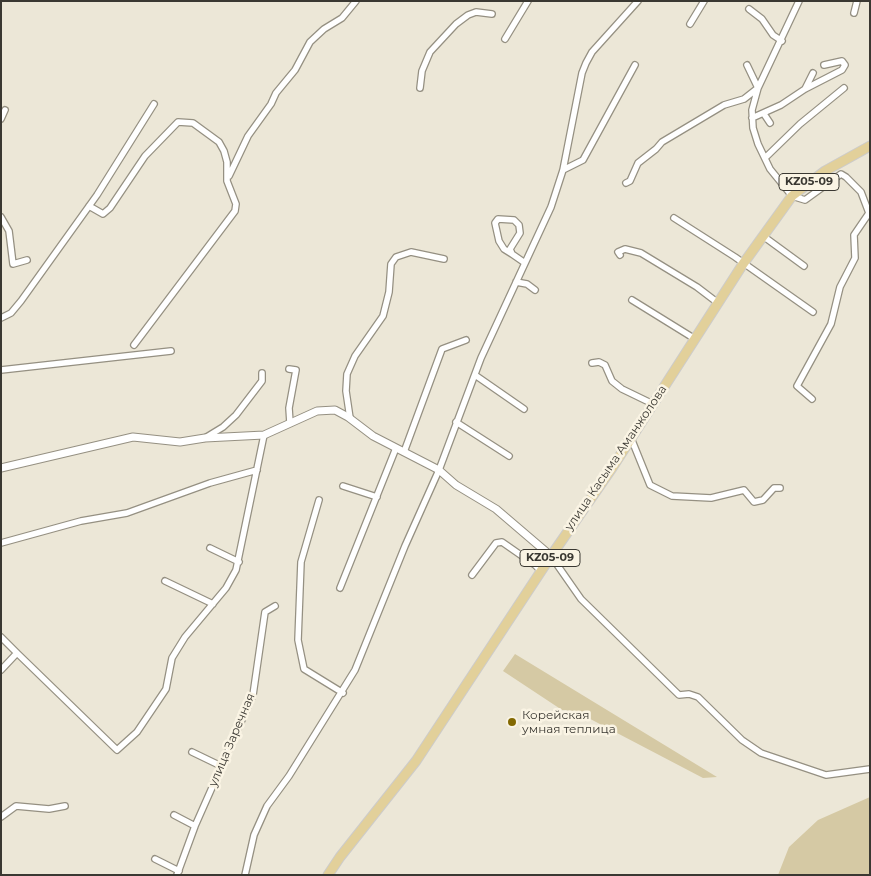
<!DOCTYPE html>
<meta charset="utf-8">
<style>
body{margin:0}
#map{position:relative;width:871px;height:876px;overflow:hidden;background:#ece7d7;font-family:Montserrat,sans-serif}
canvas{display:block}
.frame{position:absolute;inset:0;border:2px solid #3a3832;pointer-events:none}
</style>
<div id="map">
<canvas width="871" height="876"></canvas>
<div class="frame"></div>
</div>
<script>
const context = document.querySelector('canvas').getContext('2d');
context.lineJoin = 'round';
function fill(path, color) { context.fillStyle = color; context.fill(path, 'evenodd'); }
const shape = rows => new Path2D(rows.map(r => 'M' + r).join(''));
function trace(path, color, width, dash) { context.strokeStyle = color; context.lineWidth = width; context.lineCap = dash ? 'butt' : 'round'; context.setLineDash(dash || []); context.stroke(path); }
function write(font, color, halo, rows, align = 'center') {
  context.font = font + ' Montserrat,sans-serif'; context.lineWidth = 5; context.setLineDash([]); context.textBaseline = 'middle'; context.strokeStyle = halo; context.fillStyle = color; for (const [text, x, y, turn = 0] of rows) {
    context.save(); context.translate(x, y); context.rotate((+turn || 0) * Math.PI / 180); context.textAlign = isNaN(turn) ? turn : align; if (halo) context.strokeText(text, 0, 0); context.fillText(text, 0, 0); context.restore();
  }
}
const green = shape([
 [515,654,717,777,703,778,575,711,562,710,503,671],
 [870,797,870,875,778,875,789,847,818,820]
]);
const minor = shape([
 [799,1,758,88,752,110,753,128,758,144,770,169,792,196,805,200,841,174,846,177,861,192,869,213,854,235,855,258,840,287,831,324,797,386,812,399],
 [749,9,762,19,773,35,782,41],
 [854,13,857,1],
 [690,24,704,1],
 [505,39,528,1],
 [420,88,422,71,430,52,456,24,468,15,476,12,492,14],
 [805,89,813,73],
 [764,114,770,123],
 [752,118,781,105,805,89,842,70,845,65,842,61,824,65],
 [1,119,5,110],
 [765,158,800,124,844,88],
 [563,170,583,160,635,65],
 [229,176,248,136,271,104,276,93,295,70,310,42,324,29,342,18,356,1],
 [626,183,630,181,638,163,656,149,662,142,724,105,744,99,758,88,747,65],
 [89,206,103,214,110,208,145,156,178,122,193,123,219,142,224,151,227,162,227,181,236,204,235,211,134,345],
 [1,217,9,231,13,264,27,260],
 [674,218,735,257,813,312],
 [763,236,804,266],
 [512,254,504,249,499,241,495,223,498,219,514,220,519,225,520,233,510,249,512,254,525,263],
 [620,255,618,252,625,249,641,253,697,287,718,303],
 [516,282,527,284,535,290],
 [632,300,695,339],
 [1,318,11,313,21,301,97,195,154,104],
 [592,363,599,362,605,365,612,381,622,389,653,404],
 [289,369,296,370,289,408,290,423],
 [1,370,171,351],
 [475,375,524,409],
 [350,418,346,391,347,374,355,356,383,316,389,292,391,264,396,257,411,252,444,259],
 [456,422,509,456],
 [205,438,223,427,236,415,262,381,262,373],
 [631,438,650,485,672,496,711,498,744,490,754,502,763,500,774,488,780,488],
 [404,452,442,349,466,340],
 [343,486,377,497],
 [319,500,301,562,298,640,304,669,343,693],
 [1,543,81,521,127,513,210,483,257,470],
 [210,548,239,562],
 [551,556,581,599,679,695,689,694,698,697,742,740,761,753,826,775,870,769],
 [472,575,496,543,502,542,535,565,541,571],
 [165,581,213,604],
 [340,588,396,448],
 [1,637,17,653],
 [1,670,17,653,117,750,137,732,166,689,172,658,185,637,226,588,236,570,264,435],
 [192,752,221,766],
 [174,815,195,826],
 [1,817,16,806,49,809,65,806],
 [155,859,179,871],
 [177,875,195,826,253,695,265,612,275,606],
 [245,875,254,835,267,806,289,776,355,670,405,546,439,470,481,358,551,207,563,170,582,73,586,63,592,52,638,1]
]);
const tertiary = shape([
 [1,468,133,437,180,442,205,438,264,435,317,411,335,410,348,417,373,436,439,470,456,485,496,509,551,556]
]);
const primary = shape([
 [328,875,340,857,416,761,551,556,612,468,743,264,792,196,825,171,870,146]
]);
const markers = [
 [512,722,5,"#826800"]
];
const shields = [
 [809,182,60],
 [550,558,60]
];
const shieldNames = [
 ["KZ05-09",809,182],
 ["KZ05-09",550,558]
];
const streetNames = [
 ["улица Касыма Аманжолова",616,458,-56],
 ["улица Заречная",232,740,-67]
];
const poiNames = [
 ["Корейская",522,715],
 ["умная теплица",522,729]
];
fill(green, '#d5c9a4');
trace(minor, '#959082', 8);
trace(tertiary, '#959082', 9);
trace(primary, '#cccbca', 11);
trace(minor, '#fff', 5.5);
trace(tertiary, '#fff', 7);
trace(primary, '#e2d09a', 9);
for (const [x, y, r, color] of markers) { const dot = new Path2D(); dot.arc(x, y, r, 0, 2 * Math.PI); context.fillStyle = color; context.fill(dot); trace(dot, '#faf4e4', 2); }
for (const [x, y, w] of shields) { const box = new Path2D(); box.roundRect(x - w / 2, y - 8.5, w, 17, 4); context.fillStyle = '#faf4e4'; context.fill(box); trace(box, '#3a3832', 1); }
write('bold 11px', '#3a3832', null, shieldNames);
write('12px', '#3a3832', '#faf4e4', streetNames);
write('12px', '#3a3832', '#faf4e4', poiNames, 'left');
</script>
